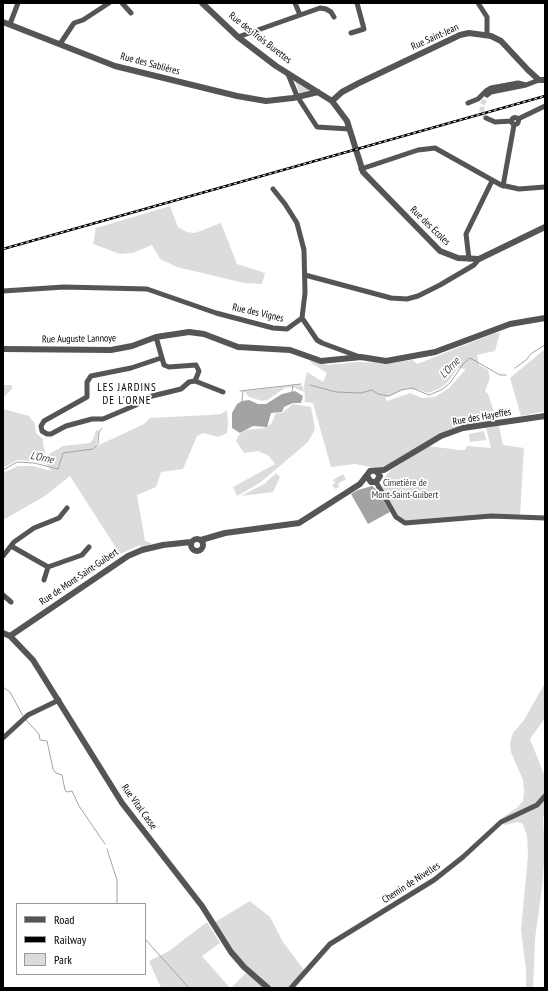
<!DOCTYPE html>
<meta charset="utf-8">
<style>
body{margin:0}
#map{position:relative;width:548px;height:991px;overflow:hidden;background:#fff;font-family:"PT Sans Narrow",sans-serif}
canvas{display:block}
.frame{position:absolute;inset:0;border:4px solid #000;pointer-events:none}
.legend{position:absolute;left:16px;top:903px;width:130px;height:72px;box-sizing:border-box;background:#fff;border:1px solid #999;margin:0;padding:5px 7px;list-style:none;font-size:12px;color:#000}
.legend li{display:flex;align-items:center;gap:8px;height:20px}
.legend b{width:20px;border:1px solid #999}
</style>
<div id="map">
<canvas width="548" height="991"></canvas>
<div class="frame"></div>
<ul class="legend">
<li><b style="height:5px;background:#555"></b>Road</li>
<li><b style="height:5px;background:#000"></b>Railway</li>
<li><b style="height:11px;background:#dcdcdc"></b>Park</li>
</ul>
</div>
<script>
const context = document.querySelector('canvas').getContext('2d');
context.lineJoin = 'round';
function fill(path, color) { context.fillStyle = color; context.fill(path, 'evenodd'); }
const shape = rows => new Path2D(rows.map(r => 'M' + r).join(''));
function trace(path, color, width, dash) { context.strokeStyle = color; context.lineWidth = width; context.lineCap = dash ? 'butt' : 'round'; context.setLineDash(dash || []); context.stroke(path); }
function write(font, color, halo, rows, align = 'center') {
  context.font = font + ' "PT Sans Narrow",sans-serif'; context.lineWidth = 3.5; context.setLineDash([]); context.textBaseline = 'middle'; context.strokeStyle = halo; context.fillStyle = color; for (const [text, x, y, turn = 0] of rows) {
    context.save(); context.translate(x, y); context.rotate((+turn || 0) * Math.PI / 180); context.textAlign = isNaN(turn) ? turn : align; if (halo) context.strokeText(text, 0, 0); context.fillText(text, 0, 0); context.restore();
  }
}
const green = shape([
 [295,80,309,89,308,92,299,93],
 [170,206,178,227,187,232,195,233,221,223,237,264,265,273,262,284,244,283,177,267,160,259,152,245,133,253,120,254,93,244,96,228],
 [495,333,500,333,495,351,477,355,479,365,488,370,490,378,485,391,488,394,497,420,436,436,380,469,355,464,331,467,313,403,305,402,304,385,307,372,323,382,327,373,310,362,311,359,328,365,356,362,390,363,413,360,417,364],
 [458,368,466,369,448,389,435,397,422,398,410,393,387,401,385,398,406,389,420,390,428,393,439,389,447,383],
 [545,349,545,411,521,416,510,378],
 [3,385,12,385,12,389,3,398],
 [300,385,303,387,304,392,292,387,285,388,267,400,262,401,249,397,244,391],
 [293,404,311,407,315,429,308,442,261,482,237,496,233,487,275,464,269,456,258,451,244,453,236,441,239,435,246,430,264,428,271,424,276,413,282,413],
 [3,409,29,416,35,424,36,433,43,439,43,444,46,456,63,446,90,443,94,438,96,430,99,431,96,445,97,446,144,424,150,418,209,415,221,414,227,410,228,424,227,433,218,437,203,433,197,436,183,469,161,472,156,487,137,495,145,541,151,543,150,546,141,548,140,545,120,554,70,476,45,496,3,520,3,473,18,466,33,466,51,471,48,465,35,461,17,460,3,468],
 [499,426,503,445,524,448,520,515,405,522,399,519,381,488,383,479,390,471,428,446,460,450,465,450,467,446,491,448,486,428],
 [484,431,486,440,470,442,469,434],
 [276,473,280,477,273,492,241,496,264,484],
 [343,474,346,479,338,484,339,487,335,489,332,485,335,483,333,480],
 [545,683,545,718,530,739,545,777,545,808,543,819,545,851,542,888,535,939,533,988,526,988,526,969,521,930,528,856,527,836,523,824,518,822,505,825,502,818,518,807,523,801,524,792,523,780,511,752,510,743,513,733,524,720],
 [250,901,270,917,283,942,304,970,290,988,272,988,253,972,239,958,215,922],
 [207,922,220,943,202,956,230,988,161,988,149,961,169,951],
 [246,973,264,988,231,988]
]);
const water = shape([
 [295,391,303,396,301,403,293,403,284,407,282,412,271,413,267,427,253,426,240,433,232,428,232,413,237,404,242,401,249,400,258,404,266,404,282,394],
 [372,486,378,491,390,512,368,524,351,494,358,490]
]);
const stream = shape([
 [515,368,526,360,532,353,545,345],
 [310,385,336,392,361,393,372,390,378,394,389,396,401,390,412,388,429,395,441,390,450,383,463,364,470,358,500,375,506,375],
 [240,391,301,384],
 [292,392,293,385],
 [242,401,243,391],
 [3,470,17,462,34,463,58,469,63,453,93,449,98,444,99,432,102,428],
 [3,687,10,692,23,716],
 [26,720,39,734,40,740,47,741,53,769,56,773,62,775,65,790,67,792,72,791,79,806,105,844],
 [107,849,117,880,117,904],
 [145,939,189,988]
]);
const minorTunnel = shape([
 [486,118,482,112,482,105,487,95]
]);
const minor = shape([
 [122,3,131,13],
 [295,3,300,15],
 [478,3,487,17,487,35],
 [10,24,18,3],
 [351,33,364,29,357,3],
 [238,37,320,8,326,9,331,12,334,17],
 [60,44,74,23,83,20,109,3],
 [288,74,297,96,317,127,349,129],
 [487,95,491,92,526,85,539,80],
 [468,103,478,99,486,91,491,88,518,83,526,85],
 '511.5 121a3.5 3.5 0 1 1 7 0a3.5 3.5 0 1 1-7 0Z',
 [486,118,495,122,512,121],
 [518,119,545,106],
 [361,169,418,150,435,148,501,185,519,189,545,187],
 [503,186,514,125],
 [273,189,285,204,297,223,304,250,305,293,302,318],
 [469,259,466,234,492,181],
 [305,275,391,298,407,299,418,296,440,285,474,265,479,259],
 [3,291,64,287,147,289,216,313,273,328,287,329,302,318,317,340,322,343,360,357],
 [156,337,164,365,169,367,196,365,199,371,195,381,189,382,181,389,144,398,136,405,103,419,92,419,66,426,51,434,47,434,42,431,41,426,44,421,87,397,87,382,91,376,131,368,161,358],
 [195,381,223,392],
 [376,482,396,517,405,523,491,516,545,518],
 [11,546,48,567,82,555,89,547],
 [3,556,14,542,34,528,59,518,67,508],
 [44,580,48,567],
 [3,595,11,602],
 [3,738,28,715,59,700],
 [291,988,330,944,434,880,463,857,501,822,537,805,545,796]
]);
const tertiary = shape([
 [202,3,238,37,276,66,332,101,347,121,363,172,440,251,458,258,479,259,545,227],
 [3,22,115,66,237,96,266,101,293,98,318,92],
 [332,101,342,92,359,83,460,35,469,33,491,36,501,41,528,70,539,80,545,80],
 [3,349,111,350,132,346,156,337,189,332,204,334,238,347,290,350,321,361,361,357,386,361,435,352,510,324,545,318],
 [367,476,371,482,376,482,380,476,376,471],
 '191 545a6 6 0 1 1 12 0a6 6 0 1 1-12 0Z',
 [201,540,225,533,299,523,360,484,370,471,384,470,441,436,463,428,545,416],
 [3,633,10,636,33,660,122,803,202,906,231,952,244,967,268,988],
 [10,636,128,556,142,550,163,545,191,542]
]);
const rail = shape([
 [3,249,545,96]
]);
const streetNames = [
 ["Rue Saint-Jean",435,37,-24],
 ["Rue des Trois Burettes",260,38,38],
 ["Rue des Sablières",150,64,15],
 ["Rue des Ecoles",430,226,44],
 ["Rue des Vignes",258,313,13],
 ["Rue Auguste Lannoye",79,339,-1],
 ["Rue des Hayeffes",482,417,-10],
 ["Rue de Mont-Saint-Guibert",79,577,-34],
 ["Rue Vital Casse",139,807,54],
 ["Chemin de Nivelles",411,883,-33]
];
const parkNames = [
 ["Cimetière de",405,483],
 ["Mont-Saint-Guibert",405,495]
];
const waterNames = [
 ["L'Orne",450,368,-46],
 ["L'Orne",42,458,11]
];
const neighbourhoodNames = [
 ["LES JARDINS",127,388],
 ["DE L'ORNE",127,401]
];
fill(green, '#dcdcdc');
fill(water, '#a3a3a3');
trace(stream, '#a3a3a3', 1);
trace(minorTunnel, '#d9d9d9', 5, [5, 2.5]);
trace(minor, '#555', 5);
trace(tertiary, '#555', 6);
trace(rail, '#000', 2.5);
trace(rail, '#fff', 1, [3]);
write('10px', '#000', '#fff', streetNames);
write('10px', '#333', '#fff', parkNames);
write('italic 11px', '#444', '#fff', waterNames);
context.letterSpacing = '1px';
write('11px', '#000', '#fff', neighbourhoodNames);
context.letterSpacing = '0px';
</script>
